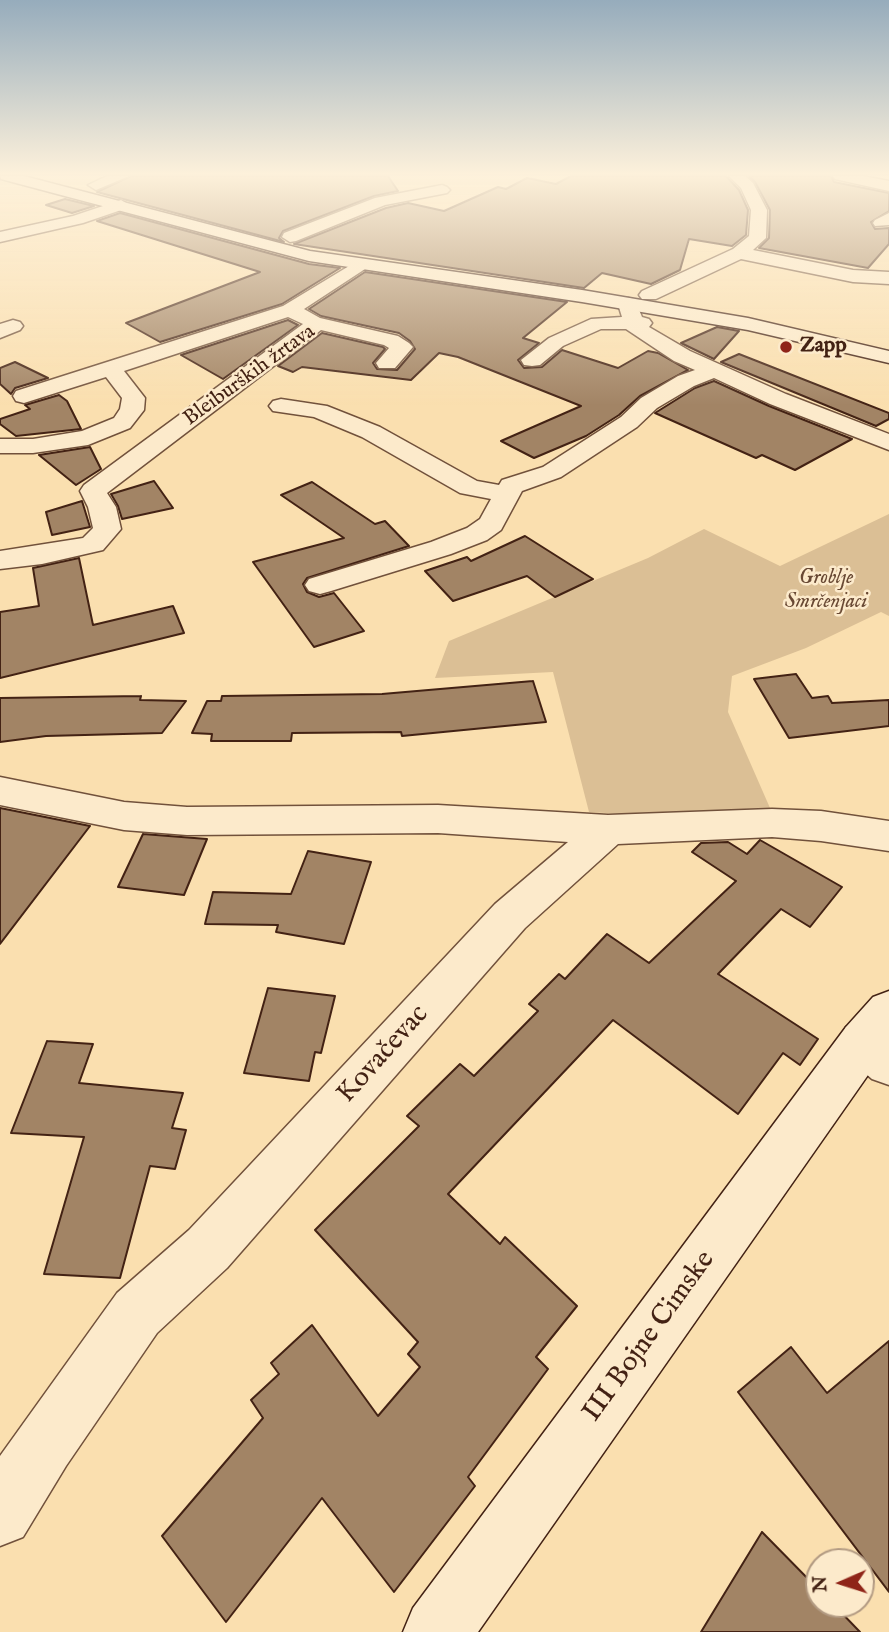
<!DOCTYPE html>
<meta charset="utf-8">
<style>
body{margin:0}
#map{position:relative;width:889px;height:1632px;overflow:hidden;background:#fadfaf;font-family:"IM FELL English",serif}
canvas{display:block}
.north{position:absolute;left:805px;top:1548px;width:70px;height:70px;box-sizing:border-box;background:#fceacb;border:2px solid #b29a82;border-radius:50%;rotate:267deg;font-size:19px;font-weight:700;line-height:28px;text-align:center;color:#432214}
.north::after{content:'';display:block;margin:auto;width:24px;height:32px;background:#8f2418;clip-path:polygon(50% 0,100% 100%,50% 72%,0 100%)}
</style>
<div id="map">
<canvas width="889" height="1632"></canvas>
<div class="north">N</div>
</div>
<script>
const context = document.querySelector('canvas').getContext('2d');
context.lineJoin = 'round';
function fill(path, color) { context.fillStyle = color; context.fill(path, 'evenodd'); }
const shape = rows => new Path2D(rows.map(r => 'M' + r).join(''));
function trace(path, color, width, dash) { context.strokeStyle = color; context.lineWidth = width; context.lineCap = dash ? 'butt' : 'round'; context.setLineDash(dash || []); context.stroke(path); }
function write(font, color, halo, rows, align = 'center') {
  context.font = font + ' "IM FELL English",serif'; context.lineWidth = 5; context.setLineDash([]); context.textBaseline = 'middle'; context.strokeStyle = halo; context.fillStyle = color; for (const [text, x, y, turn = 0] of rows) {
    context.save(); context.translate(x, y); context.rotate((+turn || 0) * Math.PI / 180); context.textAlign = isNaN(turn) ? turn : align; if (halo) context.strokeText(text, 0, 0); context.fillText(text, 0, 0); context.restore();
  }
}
const green = shape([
 [889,514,889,616,881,612,806,648,732,676,728,712,770,808,674,817,589,812,553,672,435,678,449,641,648,558,704,529,780,566]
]);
const building = shape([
 [131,176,388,176,398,191,374,196,283,231,279,238,284,242,97,192,131,176],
 [571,176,726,176,739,190,748,210,746,235,732,246,689,239,680,270,651,284,602,273,584,288,294,244,386,208,408,203,444,211,498,187,506,189,527,178,556,184,571,176],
 [749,176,831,176,834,182,889,193,889,211,871,222,875,229,889,228,889,244,868,268,759,248,769,238,770,210,755,182,749,176],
 [65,199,94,206,72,213,46,205,65,199],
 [120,213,309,264,340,268,282,304,160,342,126,323,260,272,97,221,120,213],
 [365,272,567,302,523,338,539,343,518,360,524,368,542,367,562,350,618,368,648,351,658,353,688,370,640,396,619,415,586,436,534,458,501,441,581,406,458,357,439,353,411,380,302,367,293,372,278,366,322,333,383,347,385,349,373,363,377,369,397,370,415,349,410,341,399,333,321,316,309,309,365,272],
 [288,320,298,325,223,379,181,355,288,320],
 [717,327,739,331,714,359,681,343,717,327],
 [739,354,889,413,889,419,876,426,721,362,739,354],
 [15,362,48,378,15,388,11,394,0,384,0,368,15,362],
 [714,381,769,406,852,439,795,470,762,455,756,458,655,413,695,388,714,381],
 [59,395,67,401,81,429,16,436,0,424,0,419,30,409,25,405,59,395],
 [90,447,101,469,76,485,39,455,90,447],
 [154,481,173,508,122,519,118,506,111,494,154,481],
 [312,482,375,524,385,521,409,546,307,578,303,584,307,592,319,597,334,593,364,631,314,647,253,562,344,538,281,495,312,482],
 [82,501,90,527,52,535,46,512,82,501],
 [525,536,593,579,555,597,527,576,453,601,425,571,467,557,471,561,525,536],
 [79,558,93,625,173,606,184,633,0,678,0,612,39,606,33,568,79,558],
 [796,674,812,698,828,696,832,703,889,700,889,726,789,738,754,679,796,674],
 [533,681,546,722,402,736,401,732,292,733,291,741,211,741,212,734,192,733,207,701,221,701,222,696,382,694,533,681],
 [141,696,140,700,186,701,162,733,46,736,0,742,0,698,141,696],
 [0,808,90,826,0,944,0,808],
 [143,834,207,839,184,895,118,887,143,834],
 [760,840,842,887,810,927,781,909,718,974,818,1039,800,1065,783,1053,738,1114,613,1020,448,1194,500,1244,505,1237,577,1306,536,1357,548,1369,468,1477,475,1486,394,1592,322,1498,226,1622,162,1536,263,1418,251,1400,279,1374,271,1363,312,1325,378,1416,420,1367,408,1354,418,1342,315,1230,419,1126,407,1116,460,1064,474,1076,538,1011,529,1004,559,974,565,979,607,934,649,963,736,881,692,852,701,843,728,842,747,854,760,840],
 [308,851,371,862,344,944,276,932,278,925,205,924,213,892,291,894,308,851],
 [268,988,335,996,321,1053,315,1052,309,1081,244,1073,268,988],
 [47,1041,93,1044,79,1083,183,1093,172,1128,186,1130,175,1169,150,1166,120,1278,44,1274,84,1137,11,1133,47,1041],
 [889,1341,889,1592,738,1392,791,1347,827,1393,889,1341],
 [762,1532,819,1590,819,1604,833,1604,860,1632,701,1632,762,1532]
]);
const street = shape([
 [107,176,129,176,96,190,88,185,107,176],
 [729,176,745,176,753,183,767,210,766,238,753,250,853,270,889,272,889,284,853,282,741,259,656,299,642,299,639,295,642,291,733,249,749,236,751,210,741,188,729,176],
 [833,176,863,176,889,181,889,191,835,179,833,176],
 [442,185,447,187,450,190,447,193,385,205,296,241,290,242,282,237,284,233,375,198,442,185],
 [121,200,129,205,127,208,83,223,0,242,0,232,73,216,121,200],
 [889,213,889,225,875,226,873,223,875,220,889,213],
 [359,260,368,265,365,269,304,309,320,318,398,336,409,343,413,347,395,368,379,368,376,363,389,348,384,345,321,330,107,493,116,507,121,529,103,550,42,564,0,569,0,551,83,538,93,528,88,507,80,491,84,485,303,324,288,317,124,371,145,398,144,410,130,428,88,445,33,453,0,453,0,439,33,439,82,431,114,418,120,409,122,398,106,377,24,403,16,401,13,396,16,391,283,306,359,260],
 [628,298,635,300,642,317,649,319,652,323,649,327,690,351,786,394,889,434,889,450,770,404,714,378,694,386,657,408,637,427,561,477,522,491,501,530,487,540,451,554,331,591,320,594,309,591,305,585,309,579,431,542,467,528,480,519,491,499,460,493,362,437,314,417,273,411,269,406,273,401,281,399,327,406,380,427,477,481,499,485,502,480,543,467,621,417,641,398,678,376,695,370,674,361,626,329,601,329,563,346,540,365,532,366,524,365,521,360,549,338,591,319,622,317,618,304,628,298],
 [13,320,20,322,23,326,20,330,0,338,0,324,13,320],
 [0,777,124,802,187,807,438,805,608,815,772,809,821,811,889,821,889,851,821,841,772,837,618,844,525,928,227,1268,157,1333,66,1466,23,1537,0,1546,0,1456,117,1293,189,1230,495,904,568,842,438,833,187,835,124,830,0,805,0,777],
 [863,1021,880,1027,889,1034,889,1085,872,1079,846,1057,840,1042,846,1027,863,1021]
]);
const secondary = shape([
 [0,176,24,176,310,251,582,290,748,318,889,351,889,363,748,330,582,302,309,261,1,179,0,176],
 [889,991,889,1045,478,1632,403,1632,413,1608,846,1027,873,997,889,991]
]);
const markers = [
 [786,347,7,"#8f2418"]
];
const farPoinames = [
 ["Zapp",800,347]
];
const farStreetnames = [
 ["Bleiburških žrtava",250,376,-36]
];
const farParknames = [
 ["Groblje",826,579],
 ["Smrčenjaci",826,603]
];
const nearStreetnames = [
 ["Kovačevac",384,1055,-48],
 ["III Bojne Cimske",650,1337,-54]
];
fill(green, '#dbbf95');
fill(building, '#a28465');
trace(building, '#432214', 2);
trace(street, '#71513b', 3);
trace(secondary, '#432214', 3);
fill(street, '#fceacb');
fill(secondary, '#fceacb');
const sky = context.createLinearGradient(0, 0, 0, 405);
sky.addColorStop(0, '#96acbc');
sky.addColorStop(0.43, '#fdf1db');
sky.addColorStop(1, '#fdf1db00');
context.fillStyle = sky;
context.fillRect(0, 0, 889, 405);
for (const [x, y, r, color] of markers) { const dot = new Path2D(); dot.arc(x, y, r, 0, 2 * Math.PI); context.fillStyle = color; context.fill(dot); trace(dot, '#fceacb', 2.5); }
write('bold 21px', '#432214', '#fceacb', farPoinames, 'left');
write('21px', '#432214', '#fceacb', farStreetnames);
write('italic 21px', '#694934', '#fceacb', farParknames);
write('28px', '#432214', '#fceacb', nearStreetnames);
</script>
